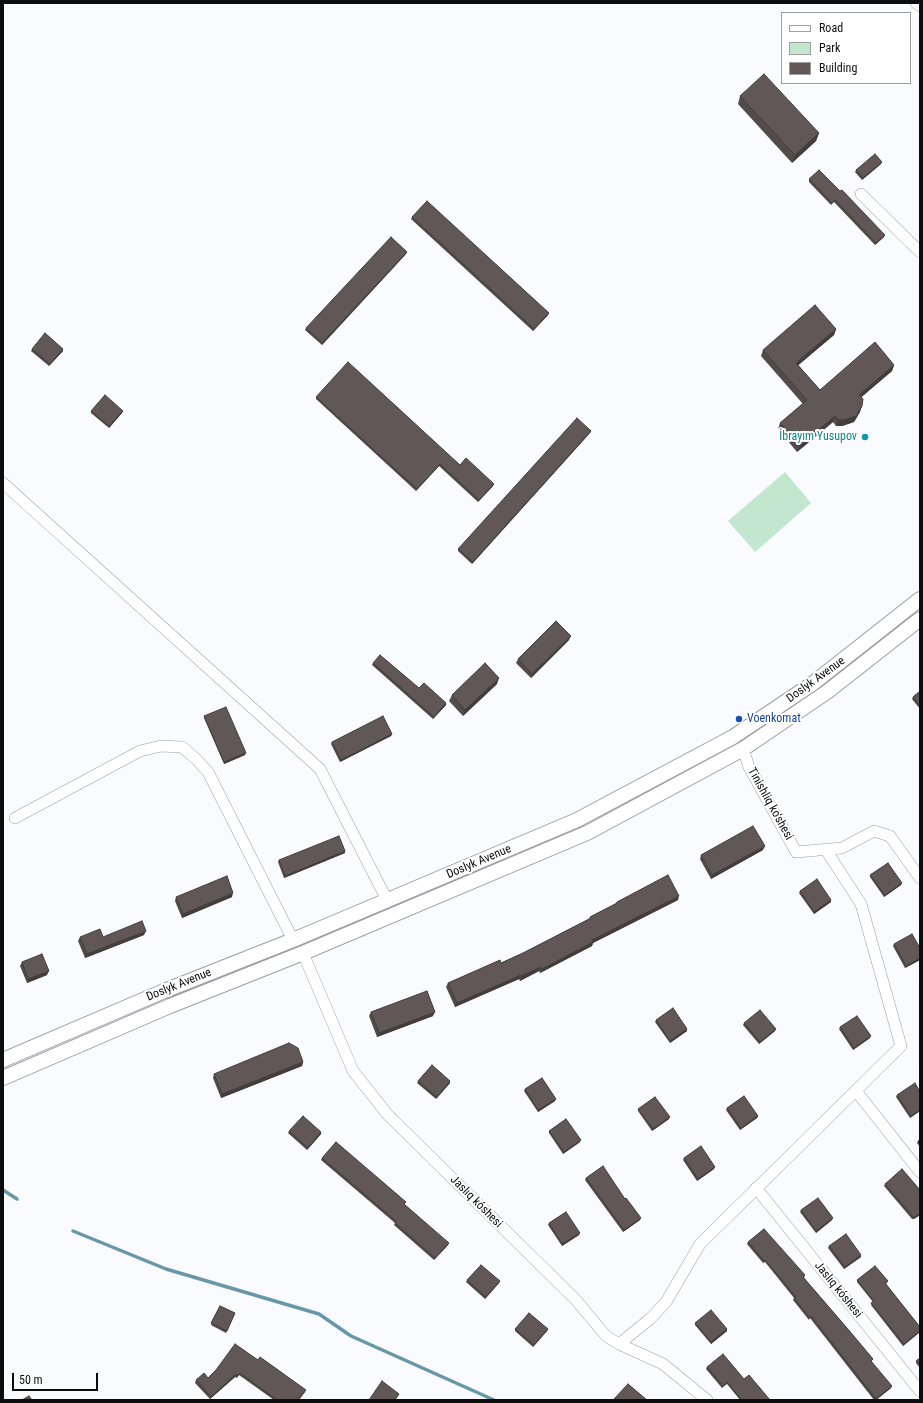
<!DOCTYPE html>
<meta charset="utf-8">
<style>
body{margin:0}
#map{position:relative;width:923px;height:1403px;overflow:hidden;background:#fafbfe;font-family:"Roboto Condensed",sans-serif}
canvas{display:block}
.frame{position:absolute;inset:0;border:4px solid #0d0d10;pointer-events:none}
.legend{position:absolute;left:781px;top:12px;width:130px;height:72px;box-sizing:border-box;background:#fff;border:1px solid #9e9e9f;margin:0;padding:5px 7px;list-style:none;font-size:12px;color:#0d0d10}
.legend li{display:flex;align-items:center;gap:8px;height:20px}
.legend b{width:20px;border:1px solid #9e9e9f}
.scale{position:absolute;left:12px;top:1373px;width:86px;height:18px;box-sizing:border-box;border:2px solid #0d0d10;border-top:0;padding-left:5px;font-size:12px;line-height:14px;white-space:nowrap;color:#0d0d10;-webkit-text-stroke:3px #fff;paint-order:stroke}
</style>
<div id="map">
<canvas width="923" height="1403"></canvas>
<div class="frame"></div>
<ul class="legend">
<li><b style="height:5px;background:#fff"></b>Road</li>
<li><b style="height:11px;background:#c2e6ce"></b>Park</li>
<li><b style="height:11px;background:#605756"></b>Building</li>
</ul>
<div class="scale">50 m</div>
</div>
<script>
const context = document.querySelector('canvas').getContext('2d');
context.lineJoin = 'round';
function fill(path, color) { context.fillStyle = color; context.fill(path, 'evenodd'); }
const shape = rows => new Path2D(rows.map(r => 'M' + r).join(''));
function trace(path, color, width, dash) { context.strokeStyle = color; context.lineWidth = width; context.lineCap = dash ? 'butt' : 'round'; context.setLineDash(dash || []); context.stroke(path); }
function write(font, color, halo, rows, align = 'center') {
  context.font = font + ' "Roboto Condensed",sans-serif'; context.lineWidth = 4; context.setLineDash([]); context.textBaseline = 'middle'; context.strokeStyle = halo; context.fillStyle = color; for (const [text, x, y, turn = 0] of rows) {
    context.save(); context.translate(x, y); context.rotate((+turn || 0) * Math.PI / 180); context.textAlign = isNaN(turn) ? turn : align; if (halo) context.strokeText(text, 0, 0); context.fillText(text, 0, 0); context.restore();
  }
}
const green = shape([
 [785,472,811,503,755,552,728,521]
]);
const stream = shape([
 [3,1190,17,1199],
 [73,1231,166,1269,319,1314,351,1336,494,1400]
]);
const minor = shape([
 [916,3,920,6],
 [861,194,920,252],
 [3,483,320,769,387,900],
 [743,749,749,767,796,852,842,848,874,831,890,836,920,878],
 [15,818,140,751,161,746,182,747,196,759,208,772,293,940],
 [303,953,353,1071,388,1115,576,1300,606,1336,619,1344,663,1364,707,1400],
 [856,1091,920,1172],
 [756,1188,920,1391],
 [619,1344,650,1319,666,1302,700,1244,901,1046,861,904,826,850]
]);
const major = shape([
 [3,1060,164,991,293,940,577,820,733,737,812,684,920,599],
 [3,1078,170,1006,303,953,587,833,743,749,827,692,920,619]
]);
const wall = shape([
 [740,96,819,133,816,141,792,163,738,104],
 [881,164,862,180,855,172,856,170],
 [809,179,840,191,884,237,875,245,834,202,831,205,809,182],
 [412,217,548,315,533,331,411,219],
 [406,254,322,345,305,330,306,328],
 [836,329,834,335,798,365,820,390,894,365,892,371,861,397,860,412,854,422,842,426,836,426,833,422,797,452,778,429,780,423,803,404,761,356,763,350],
 [32,349,63,351,49,366,31,351],
 [316,397,460,465,493,486,478,502,439,466,416,491,316,399],
 [91,411,123,411,122,413,109,428,91,413],
 [590,433,472,564,458,551,458,549],
 [569,640,531,678,516,663,518,659],
 [373,663,446,703,446,705,433,719,372,665],
 [497,684,463,716,449,701,452,695],
 [920,691,920,709,912,699,913,697],
 [204,716,245,755,224,764,204,718],
 [392,734,391,736,340,762,331,744,332,742],
 [763,850,711,879,700,859,701,855],
 [345,853,284,878,278,862,279,860],
 [870,875,902,883,901,885,884,897,870,877],
 [800,891,831,900,831,902,814,914,799,893],
 [176,897,232,897,182,918,175,901],
 [678,900,593,943,592,946,540,973,539,971,520,981,519,979,455,1007,446,987,448,983,501,963,523,953,589,919,590,917,616,904,617,902],
 [144,935,85,958,78,941,80,937,103,937],
 [894,944,920,948,920,960,905,968,893,946],
 [22,962,47,975,27,983,20,966],
 [371,1012,433,1016,377,1037,369,1016],
 [656,1020,687,1031,670,1043,655,1022],
 [744,1023,775,1031,759,1044,743,1025],
 [840,1027,870,1038,853,1050,839,1029],
 [303,1062,302,1066,221,1098,213,1078,214,1074],
 [418,1081,450,1081,450,1083,436,1099,417,1083],
 [525,1089,555,1101,538,1112,524,1091],
 [920,1092,920,1111,910,1118,896,1097,897,1095],
 [727,1108,758,1116,757,1118,740,1130,726,1110],
 [638,1109,669,1119,652,1131,638,1111],
 [289,1131,321,1134,307,1150,288,1133],
 [549,1131,580,1142,563,1154,549,1133],
 [920,1139,920,1147,917,1143,918,1141],
 [322,1158,405,1205,448,1245,434,1260,394,1225,395,1223,321,1160],
 [684,1158,714,1169,697,1181,683,1160],
 [586,1178,625,1199,640,1220,623,1232,585,1180],
 [885,1184,920,1190,920,1215,914,1219,912,1219,884,1186],
 [801,1210,832,1220,816,1233,800,1212],
 [549,1223,579,1235,562,1246,548,1225],
 [748,1242,805,1275,804,1278,873,1359,871,1362,891,1388,876,1400,874,1400,810,1318,809,1320,793,1300,794,1298,765,1262,763,1263,747,1244],
 [829,1246,861,1257,844,1269,828,1248],
 [467,1280,499,1283,485,1299,466,1282],
 [857,1280,888,1281,886,1284,920,1327,920,1332,903,1346,871,1305,873,1302,857,1282],
 [220,1306,235,1313,226,1333,211,1325],
 [695,1323,727,1331,711,1344,695,1325],
 [515,1329,547,1331,533,1347,515,1331],
 [920,1358,920,1368,916,1363,916,1361],
 [258,1360,305,1392,299,1400,274,1400,239,1375,237,1378,235,1377,210,1399,195,1383,196,1380,208,1378],
 [707,1367,744,1379,770,1400,740,1400,727,1384,722,1388,706,1369]
]);
const shadedWall = shape([
 [819,133,816,141,792,163,795,155],
 [882,162,881,164,862,180,863,178],
 [885,235,884,237,875,245,876,243],
 [407,252,406,254,322,345,322,343],
 [549,313,548,315,533,331,534,329],
 [836,329,834,335,794,369,796,363],
 [63,349,63,351,49,366,50,364],
 [894,365,892,371,857,401,859,395],
 [862,406,860,412,854,422,842,426,836,426,838,420],
 [123,411,122,413,109,428,109,426],
 [835,416,833,422,797,452,800,446],
 [591,431,590,433,472,564,473,562],
 [440,464,439,466,416,491,417,489],
 [494,484,493,486,478,502,479,500],
 [571,636,569,640,531,678,532,674],
 [499,678,497,684,463,716,465,710],
 [446,703,446,705,433,719,434,717],
 [392,734,391,736,340,762,341,760],
 [246,753,245,755,224,764,224,762],
 [765,846,763,850,711,879,712,875],
 [345,851,345,853,284,878,285,876],
 [902,883,901,885,884,897,885,895],
 [233,893,232,897,182,918,183,914],
 [679,896,678,900,593,943,592,946,540,973,542,969,592,940],
 [831,900,831,902,814,914,814,912],
 [146,931,144,935,85,958,87,954],
 [920,958,920,960,905,968,906,966],
 [541,967,539,971,520,981,521,976],
 [49,971,47,975,27,983,28,979],
 [521,975,519,979,455,1007,457,1003],
 [435,1012,433,1016,377,1037,379,1033],
 [687,1029,687,1031,670,1043,670,1041],
 [776,1029,775,1031,759,1044,760,1042],
 [871,1036,870,1038,853,1050,854,1048],
 [303,1062,302,1066,221,1098,222,1094],
 [450,1081,450,1083,436,1099,437,1097],
 [556,1099,555,1101,538,1112,538,1110],
 [920,1110,920,1111,910,1118,911,1116],
 [758,1116,757,1118,740,1130,741,1128],
 [670,1117,669,1119,652,1131,653,1129],
 [321,1132,321,1134,307,1150,308,1148],
 [581,1140,580,1142,563,1154,564,1152],
 [715,1167,714,1169,697,1181,698,1179],
 [920,1213,920,1215,914,1219,915,1217],
 [641,1218,640,1220,623,1232,624,1230],
 [833,1218,832,1220,816,1233,816,1231],
 [580,1233,579,1235,562,1246,562,1244],
 [449,1243,448,1245,434,1260,435,1258],
 [861,1255,861,1257,844,1269,845,1267],
 [500,1281,499,1283,485,1299,486,1297],
 [548,1329,547,1331,533,1347,534,1345],
 [727,1329,727,1331,711,1344,711,1342],
 [920,1331,920,1332,903,1346,904,1344],
 [236,1374,235,1377,210,1399,211,1397],
 [892,1386,891,1388,876,1400,875,1400]
]);
const building = shape([
 [764,74,819,133,795,155,740,96,764,74],
 [875,154,882,162,863,178,856,170,875,154],
 [819,170,840,191,842,190,885,235,876,243,835,200,832,203,809,179,819,170],
 [427,201,549,313,534,329,412,217,427,201],
 [391,237,407,252,322,343,306,328,391,237],
 [815,305,836,329,796,363,820,390,875,342,894,365,859,395,863,399,862,406,856,416,845,420,838,420,835,416,800,446,780,423,807,400,763,350,815,305],
 [45,333,63,349,50,364,32,349,45,333],
 [348,362,460,465,466,458,494,484,479,500,440,464,417,489,316,397,348,362],
 [105,395,123,411,109,426,91,411,105,395],
 [577,418,591,431,473,562,458,549,577,418],
 [556,621,571,636,532,674,518,659,556,621],
 [380,655,419,688,424,683,446,703,434,717,373,663,380,655],
 [485,663,499,678,465,710,452,695,485,663],
 [920,691,920,706,913,697,920,691],
 [226,707,246,753,224,762,204,716,226,707],
 [383,716,392,734,341,760,332,742,383,716],
 [753,826,765,846,712,875,701,855,753,826],
 [339,836,345,851,285,876,279,860,339,836],
 [888,863,902,883,885,895,870,875,888,863],
 [668,875,679,896,592,940,593,942,542,969,541,967,521,976,521,975,457,1003,448,983,500,960,501,963,523,953,591,918,590,917,617,903,617,902,668,875],
 [227,876,233,893,183,914,176,897,227,876],
 [817,879,831,900,814,912,800,891,817,879],
 [142,921,146,931,87,954,80,937,100,929,103,937,142,921],
 [912,934,920,948,920,958,906,966,894,944,912,934],
 [42,954,49,971,28,979,22,962,42,954],
 [427,991,435,1012,379,1033,371,1012,427,991],
 [673,1008,687,1029,670,1041,656,1020,673,1008],
 [760,1010,776,1029,760,1042,744,1023,760,1010],
 [857,1016,871,1036,854,1048,840,1027,857,1016],
 [289,1043,298,1048,303,1062,222,1094,214,1074,289,1043],
 [432,1065,450,1081,437,1097,418,1081,432,1065],
 [542,1078,556,1099,538,1110,525,1089,542,1078],
 [915,1083,920,1092,920,1110,911,1116,897,1095,915,1083],
 [744,1096,758,1116,741,1128,727,1108,744,1096],
 [655,1097,670,1117,653,1129,638,1109,655,1097],
 [303,1116,321,1132,308,1148,289,1131,303,1116],
 [566,1119,581,1140,564,1152,549,1131,566,1119],
 [920,1139,920,1144,918,1141,920,1139],
 [336,1142,406,1202,404,1204,449,1243,435,1258,395,1223,396,1221,322,1158,336,1142],
 [701,1146,715,1167,698,1179,684,1158,701,1146],
 [603,1166,625,1199,626,1198,641,1218,624,1230,586,1178,603,1166],
 [902,1169,920,1190,920,1213,915,1217,913,1217,885,1184,902,1169],
 [818,1198,833,1218,816,1231,801,1210,818,1198],
 [566,1212,580,1233,562,1244,549,1223,566,1212],
 [764,1229,805,1275,803,1277,847,1328,873,1359,871,1361,892,1386,876,1399,811,1316,810,1318,794,1298,796,1297,765,1260,764,1261,748,1242,764,1229],
 [846,1234,861,1255,845,1267,829,1246,846,1234],
 [481,1265,500,1281,486,1297,467,1280,481,1265],
 [875,1266,888,1281,885,1283,920,1327,920,1331,904,1344,871,1303,874,1301,857,1280,875,1266],
 [220,1306,235,1313,227,1331,211,1323,220,1306],
 [711,1310,727,1329,711,1342,695,1323,711,1310],
 [529,1313,548,1329,534,1345,515,1329,529,1313],
 [235,1344,258,1360,260,1357,306,1390,298,1400,277,1400,240,1373,238,1376,236,1374,211,1397,196,1380,204,1373,208,1378,216,1370,235,1344],
 [723,1354,744,1379,749,1375,770,1400,742,1400,727,1382,723,1386,707,1367,723,1354],
 [920,1358,920,1365,916,1361,920,1358],
 [382,1381,399,1394,395,1400,369,1400,382,1381],
 [628,1384,647,1400,615,1400,614,1399,628,1384],
 [29,1396,32,1400,22,1400,29,1396]
]);
const markers = [
 [865,437,4,"#0f9aa8"],
 [739,719,4,"#1a4fb4"]
];
const cultureNames = [
 ["İbrayım Yusupov",857,437]
];
const streetNames = [
 ["Doslyk Avenue",816,680,-36],
 ["Tinishliq ko'shesi",770,804,61],
 ["Doslyk Avenue",479,862,-23],
 ["Doslyk Avenue",179,985,-22],
 ["Jaslıq kóshesi",476,1202,45],
 ["Jaslıq kóshesi",838,1290,51]
];
const transitNames = [
 ["Voenkomat",747,719]
];
fill(green, '#c2e6ce');
trace(stream, '#6898a8', 3.5);
trace(minor, '#9d9ea6', 12);
trace(major, '#9d9ea6', 16);
trace(minor, '#fff', 11);
trace(major, '#fff', 14);
fill(wall, '#534b4a');
fill(shadedWall, '#433d3c');
fill(building, '#605756');
trace(building, '#433d3c', 1);
for (const [x, y, r, color] of markers) { const dot = new Path2D(); dot.arc(x, y, r, 0, 2 * Math.PI); context.fillStyle = color; context.fill(dot); trace(dot, '#fff', 1.5); }
write('12px', '#0d838f', '#fff', cultureNames, 'right');
write('12px', '#0d0d10', '#fff', streetNames);
write('12px', '#164399', '#fff', transitNames, 'left');
</script>
